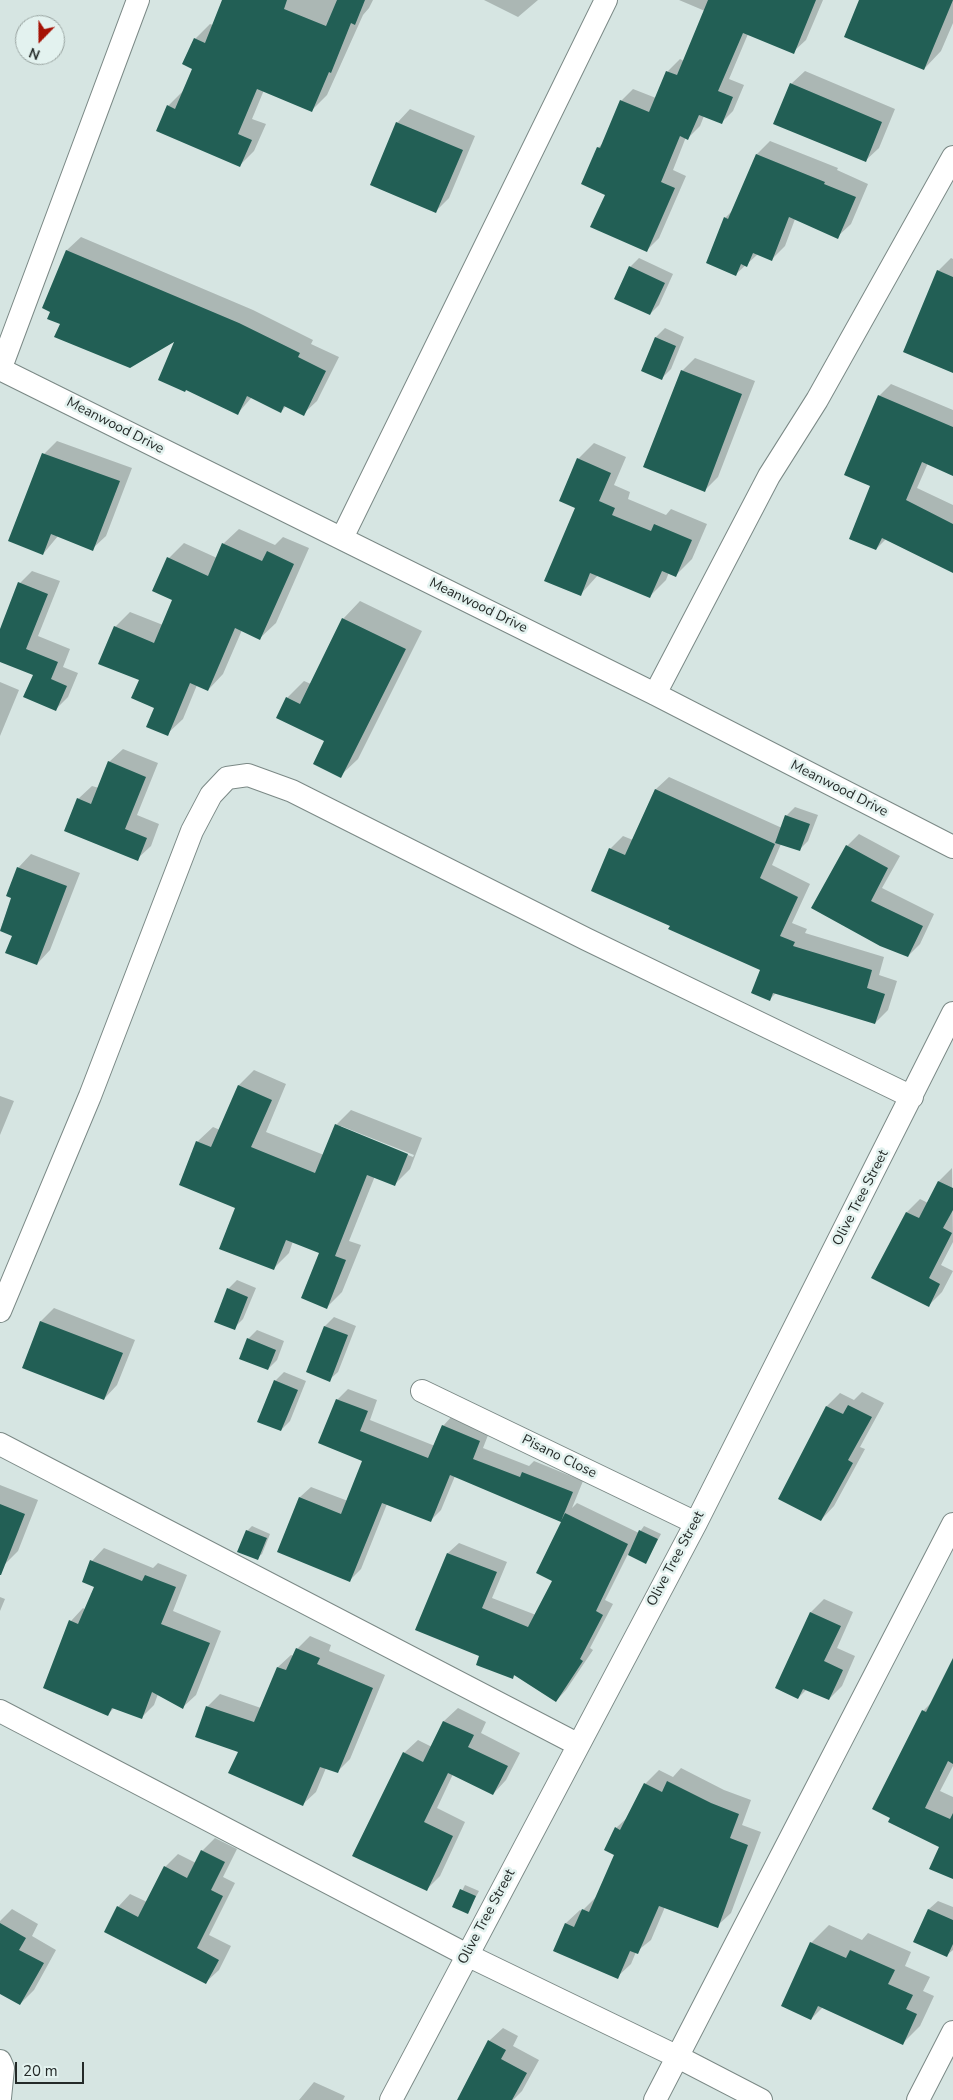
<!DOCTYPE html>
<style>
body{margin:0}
#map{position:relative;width:953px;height:2100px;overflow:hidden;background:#d6e5e2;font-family:"Nunito Sans",sans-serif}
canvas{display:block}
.north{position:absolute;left:15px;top:15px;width:50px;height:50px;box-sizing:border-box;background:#e3f2ef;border:1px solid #97a29f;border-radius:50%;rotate:202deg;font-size:14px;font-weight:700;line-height:20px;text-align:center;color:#242a28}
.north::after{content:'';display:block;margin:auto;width:18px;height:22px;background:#a51104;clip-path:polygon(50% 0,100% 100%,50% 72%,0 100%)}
.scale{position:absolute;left:15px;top:2062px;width:69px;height:22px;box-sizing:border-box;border:2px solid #242a28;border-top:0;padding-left:6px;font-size:15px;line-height:18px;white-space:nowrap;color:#242a28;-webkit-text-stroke:4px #e3f2ef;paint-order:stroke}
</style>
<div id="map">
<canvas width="953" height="2100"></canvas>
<div class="north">N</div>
<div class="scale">20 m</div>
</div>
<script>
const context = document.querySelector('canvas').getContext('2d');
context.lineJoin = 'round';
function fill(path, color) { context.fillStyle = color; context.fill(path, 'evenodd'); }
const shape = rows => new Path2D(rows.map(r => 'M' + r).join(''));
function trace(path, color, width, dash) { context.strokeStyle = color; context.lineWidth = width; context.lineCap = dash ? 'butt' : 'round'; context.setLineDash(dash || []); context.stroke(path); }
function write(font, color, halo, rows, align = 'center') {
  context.font = font + ' "Nunito Sans",sans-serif'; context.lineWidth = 5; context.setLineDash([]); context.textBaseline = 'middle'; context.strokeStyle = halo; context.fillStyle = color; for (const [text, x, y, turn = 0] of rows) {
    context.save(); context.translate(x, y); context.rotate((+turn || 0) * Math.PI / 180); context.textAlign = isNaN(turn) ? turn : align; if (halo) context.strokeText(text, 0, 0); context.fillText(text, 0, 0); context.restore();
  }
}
const shadow = shape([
 [223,0,373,0,369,8,363,15,327,95,312,110,264,90,252,119,266,124,254,151,239,166,168,106,183,91,194,68,195,39,210,24,213,25],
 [484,0,538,0,518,17],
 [679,0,823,0,806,40,793,52,748,34,729,79,744,85,733,111,721,123,704,116,700,126,688,138,686,137,673,170,686,176,659,238,647,250,606,194,598,148,604,142,621,101,633,89,656,98,668,71,680,59,684,61,705,11],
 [861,0,953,0,953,23,941,51,924,69],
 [805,71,895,109,879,148,865,161,791,84],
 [410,109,475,136,449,198,436,211,397,123],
 [770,141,838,168,837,170,868,184,851,224,837,237,795,219,785,246,771,260,758,254,736,274,725,218,732,211,757,154],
 [81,237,253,310,313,340,311,344,339,357,317,401,303,414,286,406,281,412,252,397,238,413,177,339,61,323,52,311,44,308,67,250],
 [639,258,673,274,659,305,650,314,630,267],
 [951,258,953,259,953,371,938,271],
 [665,328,684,337,671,369,662,378,642,370,656,337],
 [695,358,755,381,718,477,705,490,682,371],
 [891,384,953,410,953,475,928,463,917,488,953,505,953,572,886,539,876,549,872,486,879,396],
 [57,441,132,468,106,536,92,549,58,536,43,554,44,454],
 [594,443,626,457,614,485,630,492,628,499,666,515,671,509,707,524,692,559,676,575,669,572,666,580,650,596,598,575,580,595,577,507,578,459],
 [239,529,275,545,283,537,309,548,276,623,260,638,242,630,223,674,208,690,197,685,183,719,167,734,115,627,130,612,163,625,173,599,169,558,184,543,217,558,223,544],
 [32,571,60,581,38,636,70,649,63,667,78,673,68,697,55,710,34,674,0,661,0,632,20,583],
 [360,601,422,631,358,759,340,776,326,741,287,698,304,681,311,684,343,619],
 [0,682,19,690,0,736],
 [123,749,158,763,137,815,159,824,151,846,137,859,78,799,92,786,99,788,109,762],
 [669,777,782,828,786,816,795,807,818,815,808,841,799,850,781,844,772,865,810,884,792,923,807,929,805,933,884,957,879,975,897,981,888,1010,875,1023,777,992,770,999,762,969,671,925,610,849,623,836,633,840,656,789],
 [859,834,900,856,882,888,934,914,920,944,908,956,813,908,847,846],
 [31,854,80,873,50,950,37,964,13,935,0,930,13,897,18,868],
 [254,1070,286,1084,266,1132,324,1155,336,1125,351,1110,422,1138,410,1169,395,1184,375,1176,349,1241,361,1245,342,1292,327,1307,321,1252,293,1241,289,1253,274,1268,197,1142,213,1127,220,1130,239,1085],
 [341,1126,414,1155,413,1157,341,1128],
 [0,1096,14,1101,0,1135],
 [952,1168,953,1242,941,1265,953,1271,942,1292,928,1306,873,1278,907,1212,920,1199,928,1203,939,1181],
 [237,1280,256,1288,243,1319,234,1328,228,1289],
 [54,1308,135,1340,117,1385,104,1399,23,1367,41,1321],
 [334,1317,356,1326,338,1372,329,1380,307,1371,325,1326],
 [257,1330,284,1341,277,1360,268,1369,248,1339],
 [284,1372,306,1381,290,1421,281,1430,275,1381],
 [348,1389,377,1400,370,1420,435,1446,443,1426,453,1415,490,1430,483,1448,529,1466,534,1461,583,1481,572,1508,577,1503,639,1533,644,1526,661,1534,646,1562,628,1554,605,1600,613,1604,590,1648,593,1650,566,1690,556,1701,516,1674,512,1678,481,1655,416,1630,448,1553,459,1543,507,1562,492,1598,536,1615,554,1580,562,1522,455,1476,441,1510,430,1521,387,1504,361,1569,350,1580,279,1552,300,1497,311,1487,348,1501,364,1460,337,1400],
 [862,1392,884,1403,860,1447,865,1449,834,1506,821,1520,780,1498,827,1406,840,1393,854,1400],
 [0,1485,38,1500,18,1551,4,1565,0,1563],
 [252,1526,270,1534,262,1554,257,1558,239,1551,247,1531],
 [104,1548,153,1568,158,1563,187,1575,173,1611,221,1631,196,1695,183,1707,158,1694,154,1705,141,1718,115,1707,108,1714,45,1687,71,1621,83,1608,86,1610,95,1586,92,1561],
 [0,1597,5,1599,0,1611],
 [824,1599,853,1612,837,1648,855,1656,842,1686,829,1699,807,1689,798,1698,777,1688,811,1612],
 [310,1636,331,1645,329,1651,385,1675,350,1759,337,1772,326,1768,316,1792,303,1804,240,1751,207,1707,220,1694,261,1708,278,1667,291,1655,294,1656,297,1649],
 [953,1661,953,1766,940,1791,953,1797,953,1878,940,1846,890,1822,923,1711,933,1701],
 [458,1708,486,1722,481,1733,520,1753,506,1780,493,1794,453,1774,437,1808,465,1822,440,1876,426,1890,404,1753,418,1740,432,1747,444,1721],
 [681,1768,724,1790,751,1800,742,1825,761,1832,731,1913,717,1926,665,1907,651,1940,636,1952,631,1964,617,1977,555,1950,566,1923,580,1910,582,1911,597,1896,616,1855,616,1828,629,1816,645,1784,659,1770,673,1777],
 [215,1838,237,1849,223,1877,235,1883,209,1935,231,1946,219,1970,206,1982,118,1907,130,1894,147,1902,165,1867,178,1854,196,1863,202,1851],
 [465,1885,479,1891,467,1913,454,1907],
 [938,1901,953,1907,953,1950,947,1955,915,1941,929,1909],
 [12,1909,38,1924,32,1936,56,1950,34,1990,20,2004,0,1992,0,1921],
 [829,1925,862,1940,868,1933,911,1952,905,1966,930,1977,923,1991,934,1996,920,2026,902,2044,823,2007,811,2019,811,1943],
 [503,2028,518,2036,513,2046,539,2060,522,2091,513,2100,458,2100,489,2041],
 [314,2082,345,2096,343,2100,299,2100]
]);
const building = shape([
 [222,0,287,0,284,9,326,26,337,0,365,0,355,25,351,23,331,73,329,72,312,112,257,89,238,134,252,140,240,167,156,131,167,105,175,109,192,69,182,64,194,38,205,43],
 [708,0,816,0,794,54,743,33,718,91,733,97,722,124,699,115,688,140,680,136,661,182,675,188,647,252,590,227,605,195,581,184,597,147,600,148,620,100,649,112,666,71,677,75],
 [859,0,953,0,924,70,844,37],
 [790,83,882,122,866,162,773,124],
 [396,122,463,150,436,213,370,185],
 [756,154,825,182,824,184,856,197,838,239,789,217,772,261,753,253,747,267,741,264,736,276,706,263,724,217,728,219],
 [66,250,239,323,300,353,298,357,326,371,304,416,284,406,281,413,247,396,238,415,186,390,185,392,158,380,174,342,130,368,54,337,60,324,47,319,50,312,42,308],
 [629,266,665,283,650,315,614,299],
 [937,270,953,277,953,373,903,352],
 [655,337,676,346,662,380,641,371],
 [681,370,742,394,705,492,643,467],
 [878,395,953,427,953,476,922,462,906,500,953,524,953,573,882,538,876,550,849,539,870,486,844,475],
 [42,453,120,481,93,551,51,534,43,555,8,541],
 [577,458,611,473,599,501,615,508,612,515,651,531,654,524,692,540,676,577,662,571,650,598,590,573,581,596,544,581,575,508,559,501],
 [222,543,262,561,267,551,294,564,260,640,235,628,208,691,190,683,168,736,146,727,154,708,131,698,139,680,98,664,114,626,154,643,172,600,152,591,167,557,208,576],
 [18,582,48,594,26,649,58,662,51,679,67,686,56,711,23,697,33,675,0,662,0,629],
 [342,618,406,649,341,778,313,764,324,741,276,718,286,697,300,704],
 [108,761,146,777,125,829,147,838,138,861,64,831,77,798,91,804],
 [655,789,775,844,760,878,798,897,780,936,795,942,793,946,872,970,867,988,885,994,875,1024,773,993,770,1001,751,993,760,970,668,929,670,926,591,891,609,848,625,855],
 [785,815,810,824,800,851,775,843],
 [846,845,888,868,871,901,923,926,908,957,880,946,811,908],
 [17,867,67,886,37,965,5,953,12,936,0,931,11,898,6,896],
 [238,1085,272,1100,251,1147,315,1173,335,1124,408,1154,395,1186,367,1175,335,1256,346,1260,327,1309,301,1298,319,1253,286,1240,274,1270,219,1249,235,1208,179,1185,196,1141,211,1147],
 [938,1181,953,1188,953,1210,943,1228,952,1233,929,1278,940,1284,929,1307,871,1278,906,1212,919,1218],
 [227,1288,248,1297,235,1330,214,1322],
 [40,1321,123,1353,104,1400,22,1368],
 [324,1326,348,1335,330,1382,306,1372],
 [247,1338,276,1350,268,1370,239,1359],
 [274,1380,298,1390,281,1431,257,1422],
 [336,1399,368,1411,360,1431,428,1458,442,1425,480,1441,473,1459,520,1477,522,1472,573,1492,561,1521,565,1513,628,1544,596,1611,603,1615,580,1659,583,1661,556,1702,514,1675,513,1679,476,1665,479,1656,415,1630,447,1553,497,1572,482,1608,528,1627,552,1581,536,1573,561,1522,450,1475,431,1522,382,1503,350,1582,277,1552,299,1497,341,1514,362,1461,318,1443],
 [848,1405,872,1417,848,1460,853,1463,821,1521,778,1499,826,1406,843,1414],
 [0,1504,25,1514,1,1575,0,1575],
 [246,1530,267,1538,258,1560,237,1552],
 [639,1530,658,1539,646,1564,628,1555],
 [90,1560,142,1581,145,1575,176,1587,161,1624,210,1643,183,1709,152,1692,142,1719,112,1708,108,1716,43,1688,69,1620,78,1624,94,1587,82,1582],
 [810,1612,841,1626,824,1661,843,1670,829,1700,803,1689,798,1699,775,1688],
 [296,1648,320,1658,317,1664,373,1688,338,1773,320,1767,303,1806,228,1773,238,1752,195,1737,206,1706,254,1722,277,1667,286,1670],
 [953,1658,953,1764,948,1761,925,1808,950,1819,953,1813,953,1879,929,1869,939,1847,888,1822,890,1818,872,1809,922,1710,926,1712],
 [443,1721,474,1735,468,1747,508,1766,493,1795,448,1773,424,1822,453,1836,427,1891,352,1856,403,1752,423,1762],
 [667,1781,711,1803,739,1814,730,1838,748,1845,718,1928,659,1906,638,1954,630,1951,618,1979,553,1951,565,1923,574,1927,582,1909,589,1912,614,1855,604,1850,615,1827,620,1830,644,1783,662,1792],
 [201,1850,225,1862,211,1890,223,1896,197,1948,219,1960,206,1984,104,1932,117,1906,138,1917,164,1866,187,1878],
 [460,1889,476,1896,468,1914,452,1907],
 [928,1909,953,1920,953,1944,947,1957,913,1942],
 [0,1923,26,1938,19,1950,44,1963,20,2005,0,1994],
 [810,1942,846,1958,850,1950,895,1970,888,1984,913,1995,906,2009,917,2014,903,2045,818,2006,811,2020,781,2006],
 [488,2040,506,2050,501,2059,527,2073,512,2100,457,2100]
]);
const street = shape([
 [0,369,655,694,953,847],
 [0,370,138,0],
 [342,538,606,0],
 [655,694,769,476,817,400,953,157],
 [0,1311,90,1096,192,831,211,795,227,778,248,775,292,791,586,939,912,1097],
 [422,1391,696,1523],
 [0,1444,577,1744],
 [0,1711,467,1955,678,2057,761,2100],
 [0,2061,3,2068,0,2098],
 [391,2100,696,1523,953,1013],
 [655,2100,953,1524],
 [918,2100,953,2032]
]);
const streetNames = [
 ["Meanwood Drive",115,426,27],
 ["Meanwood Drive",478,606,26],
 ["Meanwood Drive",839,789,27],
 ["Olive Tree Street",861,1198,-63],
 ["Pisano Close",559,1457,26],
 ["Olive Tree Street",676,1559,-62],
 ["Olive Tree Street",487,1917,-62]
];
fill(shadow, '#0003');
fill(building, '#225f55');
trace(street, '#7b8986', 24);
trace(street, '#fff', 22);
write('14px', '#242a28', '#e3f2ef', streetNames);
</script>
